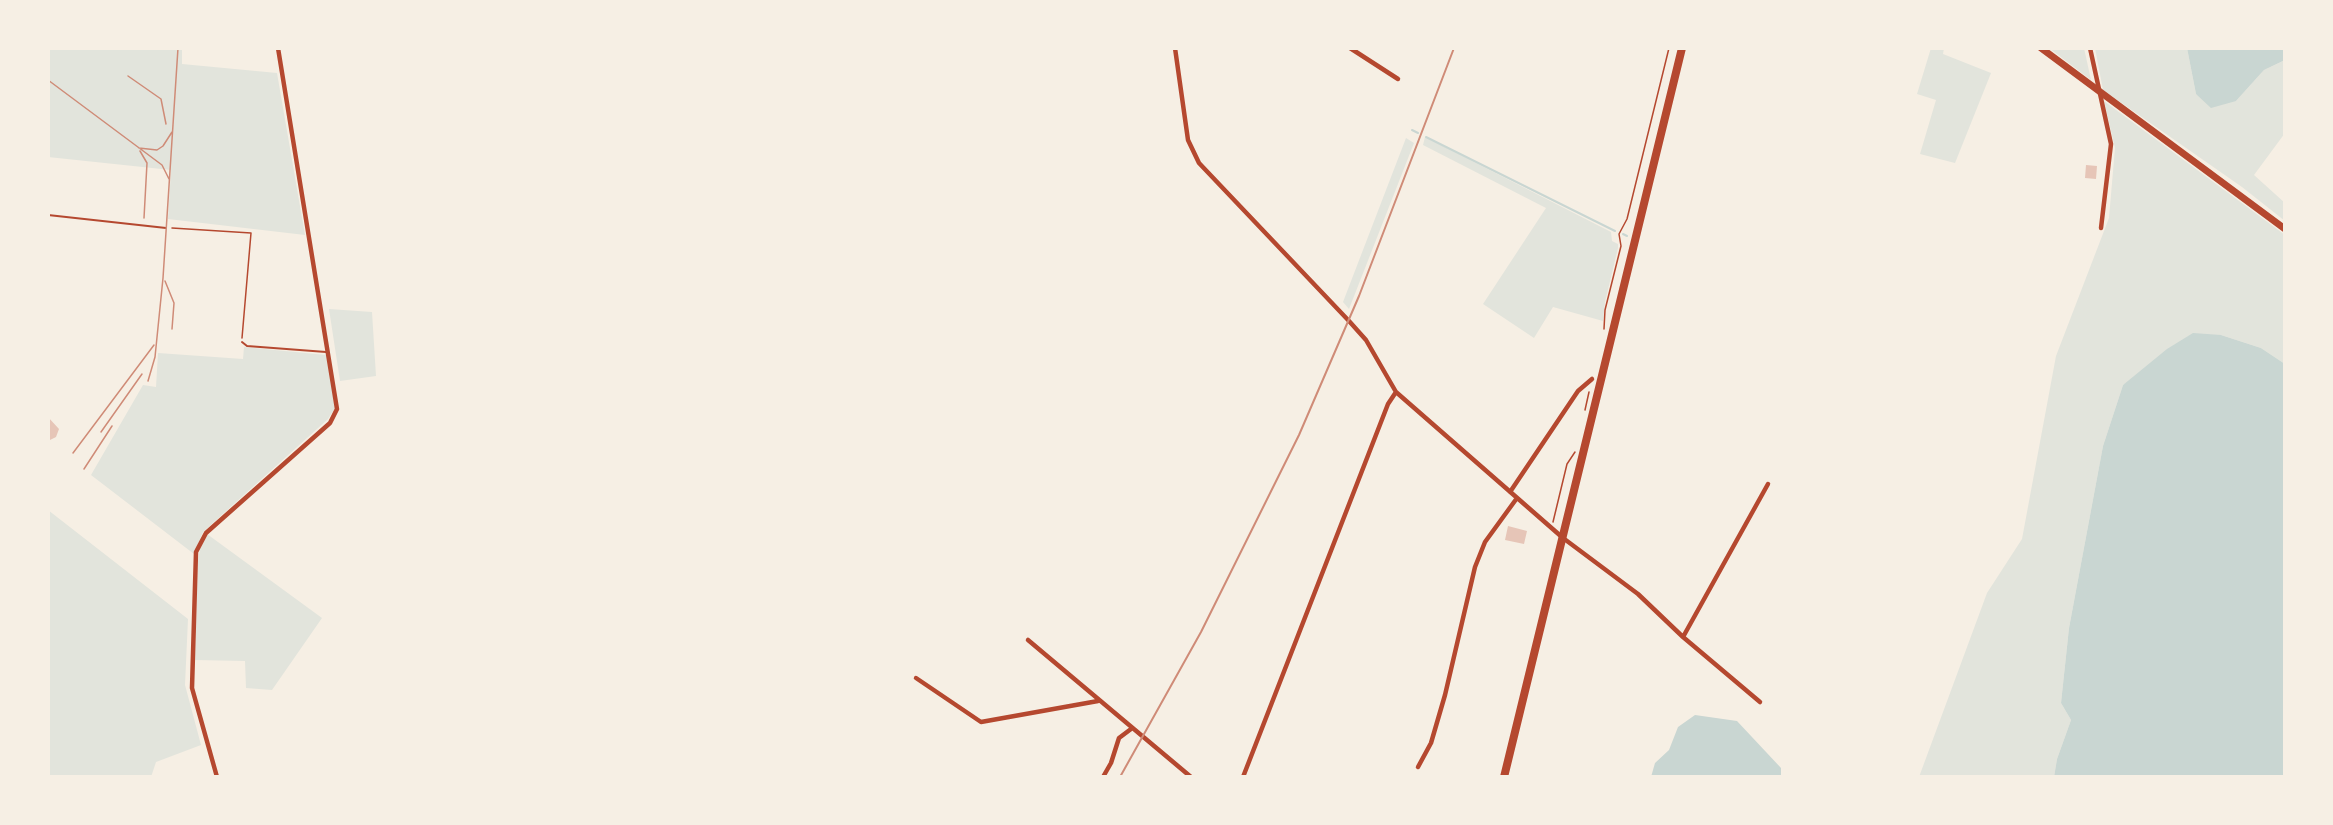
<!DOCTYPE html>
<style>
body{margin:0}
#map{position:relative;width:2333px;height:825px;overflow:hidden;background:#f6efe4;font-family:Montserrat,sans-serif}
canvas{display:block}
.frame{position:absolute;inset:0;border:50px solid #f6efe4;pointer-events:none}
</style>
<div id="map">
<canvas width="2333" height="825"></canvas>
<div class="frame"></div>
</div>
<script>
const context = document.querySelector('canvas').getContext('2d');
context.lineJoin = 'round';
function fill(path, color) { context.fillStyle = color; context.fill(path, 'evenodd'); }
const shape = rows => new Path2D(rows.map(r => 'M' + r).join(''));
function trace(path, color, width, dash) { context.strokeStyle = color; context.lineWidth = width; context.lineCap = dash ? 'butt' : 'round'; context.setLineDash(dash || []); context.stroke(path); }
const green = shape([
 [48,48,182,48,182,64,277,73,305,235,168,219,171,170,48,157],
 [1931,48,1944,48,1943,54,1991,73,1955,163,1920,154,1936,100,1917,94],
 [2049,48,2084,48,2091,80],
 [2095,48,2187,48,2196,94,2236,101,2264,70,2285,60,2285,133,2254,175,2285,203,2285,221,2242,187,2103,90],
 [2104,101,2285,235,2285,364,2261,348,2221,335,2123,385,2103,446,2069,628,2061,703,2071,720,2057,759,2054,777,1919,777,1987,593,2022,539,2056,356,2109,218,2115,148],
 [1425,137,1611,232,1612,241,1618,244,1618,248,1605,302,1603,321,1553,307,1534,338,1483,304,1546,208,1423,145],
 [1406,138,1414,143,1349,309,1343,302],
 [329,309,372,312,376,376,340,381],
 [244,347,326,355,335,408,328,419,203,532,194,554,91,475,143,385,156,387,158,353,243,359],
 [48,510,188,619,185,685,201,745,156,762,151,777,48,777],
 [207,534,322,618,272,690,246,688,245,661,195,660,198,561,200,549]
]);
const water = shape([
 [2187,48,2285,48,2285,60,2264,70,2236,101,2211,108,2196,94],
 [2193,333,2221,335,2261,348,2285,364,2285,777,2054,777,2057,759,2071,720,2061,703,2069,628,2103,446,2123,385,2167,349],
 [1695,715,1737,721,1781,768,1781,777,1651,777,1655,763,1669,750,1678,727]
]);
const stream = shape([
 [1412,130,1418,133],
 [1426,137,1615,231],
 [1623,234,1627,236]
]);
const building = shape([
 [2086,165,2097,166,2096,179,2085,178],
 [48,417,59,429,56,437,50,440],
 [1508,526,1527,531,1524,544,1505,540]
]);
const path = shape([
 [172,228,251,233,242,338],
 [1604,329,1605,310,1621,246,1619,234,1627,219,1669,48],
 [1585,410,1589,392],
 [1553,522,1567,464,1575,452]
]);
const service = shape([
 [48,215,166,228],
 [242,342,247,346,326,352]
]);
const minor = shape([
 [1175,48,1188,140,1199,163,1349,321,1366,340,1396,392,1563,538,1638,594,1683,637,1760,702],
 [1350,48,1398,79],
 [2090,48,2111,144,2101,228],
 [1510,492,1578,391,1592,379],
 [1683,637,1768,484],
 [1028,640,1191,777],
 [916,678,981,722,1098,701],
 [1418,767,1431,743,1445,695,1475,567,1485,542,1517,498],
 [217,777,192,688,196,552,206,533,330,423,337,409,278,48],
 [1103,777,1111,763,1119,738,1131,729],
 [1243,777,1388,404,1396,392]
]);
const secondary = shape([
 [2041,48,2285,229]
]);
const primary = shape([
 [1504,777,1682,48]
]);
const tram = shape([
 [128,76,161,99,166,124],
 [48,80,162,165,169,179],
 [139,148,157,150,163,146,172,132],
 [140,151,147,163,144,218],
 [165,281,174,303,172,329],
 [148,381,155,357,163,278,178,48],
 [101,432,142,374],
 [73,453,154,345],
 [84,469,112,426]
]);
const rail = shape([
 [1120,777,1201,632,1299,435,1359,296,1454,48]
]);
fill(green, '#e2e4dc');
fill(water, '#c9d6d2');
trace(stream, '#c9d6d2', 2);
fill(building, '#e6c5b7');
trace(path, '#b5482f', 1.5);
trace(service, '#b5482f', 2);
trace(minor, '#b5482f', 4.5);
trace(secondary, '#b5482f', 7);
trace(primary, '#b5482f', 8);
trace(tram, '#cf8b77', 1.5);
trace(rail, '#cf8b77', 2);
</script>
